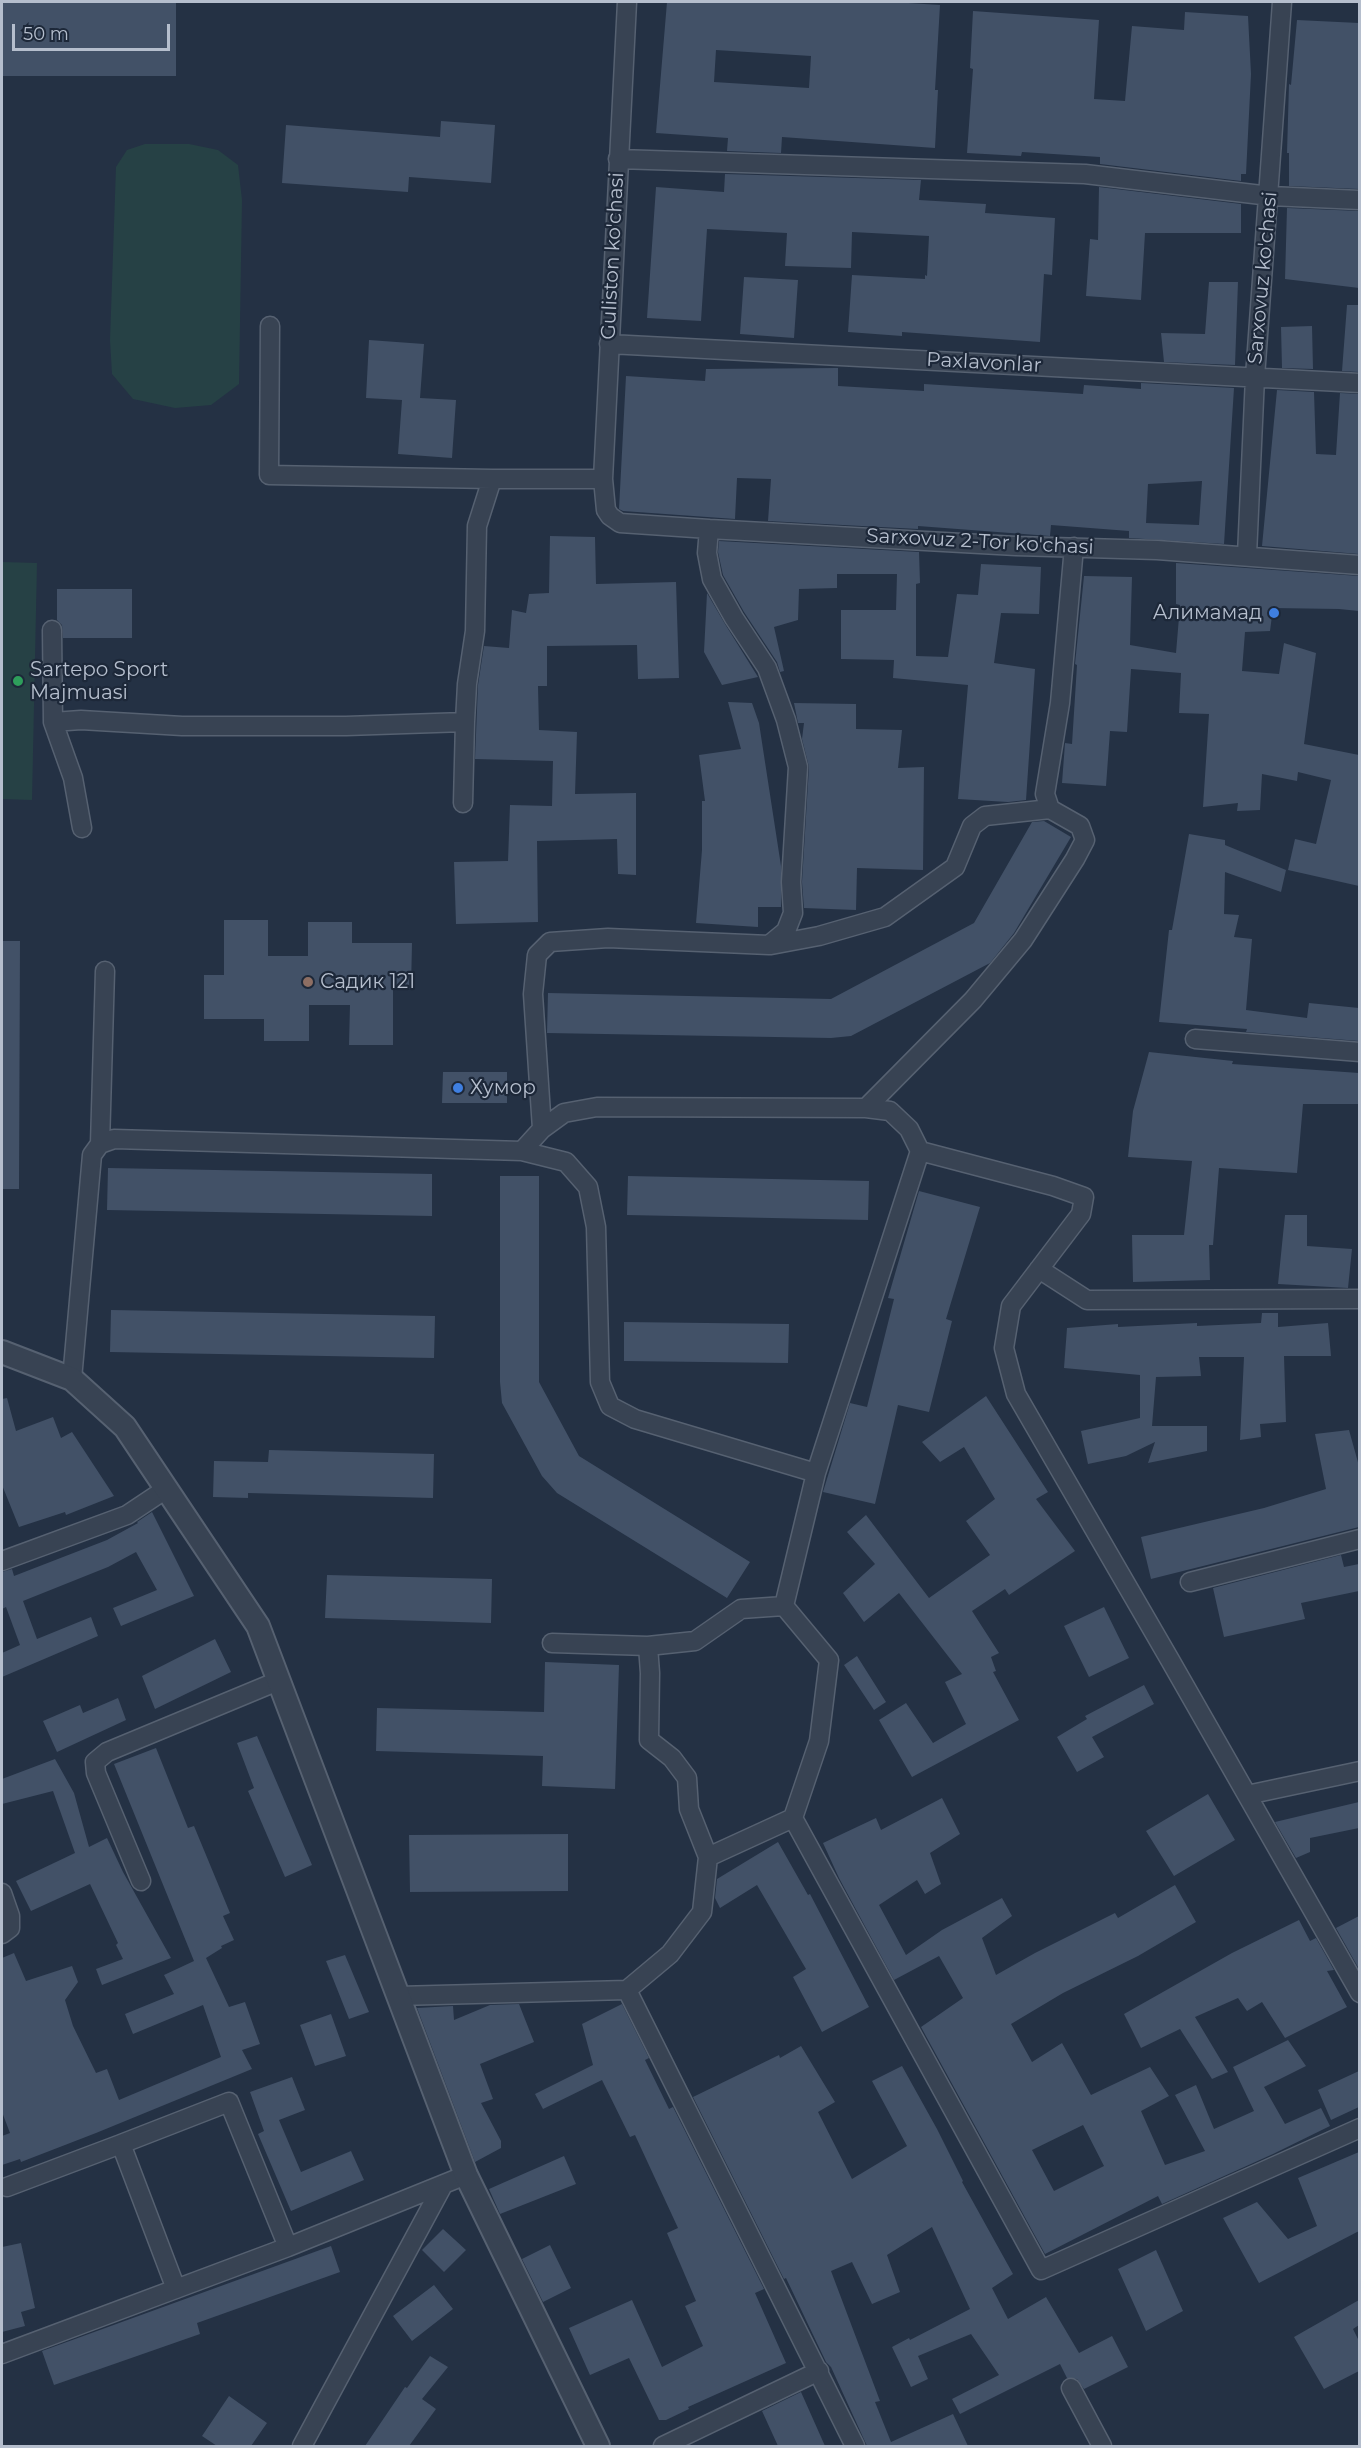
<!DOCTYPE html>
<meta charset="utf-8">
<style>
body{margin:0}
#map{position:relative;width:1361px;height:2448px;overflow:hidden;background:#243144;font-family:Montserrat,sans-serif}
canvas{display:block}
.frame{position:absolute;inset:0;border:3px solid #b5becd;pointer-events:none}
.scale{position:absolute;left:12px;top:24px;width:158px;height:27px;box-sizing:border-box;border:3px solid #b5becd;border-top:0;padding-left:8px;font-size:18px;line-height:21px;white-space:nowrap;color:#b5becd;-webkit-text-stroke:4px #1d2839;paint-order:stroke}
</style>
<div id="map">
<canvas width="1361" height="2448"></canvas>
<div class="frame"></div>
<div class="scale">50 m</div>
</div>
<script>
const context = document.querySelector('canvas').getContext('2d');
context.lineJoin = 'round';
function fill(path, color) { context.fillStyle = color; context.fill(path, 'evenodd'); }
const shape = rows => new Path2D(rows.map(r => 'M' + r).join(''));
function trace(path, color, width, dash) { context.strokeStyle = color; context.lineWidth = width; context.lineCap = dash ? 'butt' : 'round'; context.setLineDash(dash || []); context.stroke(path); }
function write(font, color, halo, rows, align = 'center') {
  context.font = font + ' Montserrat,sans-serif'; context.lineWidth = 4.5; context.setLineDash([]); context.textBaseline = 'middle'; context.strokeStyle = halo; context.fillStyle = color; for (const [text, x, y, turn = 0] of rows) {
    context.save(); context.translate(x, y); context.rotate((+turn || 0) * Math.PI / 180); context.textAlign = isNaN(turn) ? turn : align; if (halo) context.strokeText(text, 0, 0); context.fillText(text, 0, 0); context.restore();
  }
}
const green = shape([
 [145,144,189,144,218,150,238,165,242,200,239,384,211,405,175,408,133,399,112,374,110,340,116,167,127,150],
 [2,562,37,563,32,800,2,799]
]);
const building = shape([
 [667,2,893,2,940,5,935,90,938,90,935,148,782,137,781,153,727,151,728,138,656,133],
 [716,50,811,56,809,88,714,82],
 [2,3,176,3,176,76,2,76],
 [973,11,1099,20,1094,99,1125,101,1132,26,1184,30,1185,12,1248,16,1251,74,1246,174,1241,174,1241,181,1100,164,1100,157,1022,152,1021,156,967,153,973,69,970,68],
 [1297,20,1359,23,1359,189,1289,186,1289,153,1287,153,1289,84,1291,85],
 [441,121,495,125,491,183,409,177,408,192,282,183,286,125,440,137],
 [725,174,921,180,919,200,986,204,985,213,1055,218,1052,275,1044,274,1040,342,902,332,902,336,848,332,852,275,925,279,925,275,927,276,929,236,852,232,851,268,785,266,787,233,707,229,701,321,647,318,656,187,724,192],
 [1099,187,1241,204,1241,233,1145,233,1141,300,1086,296,1090,239,1098,240],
 [1287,208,1359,211,1359,288,1285,279],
 [744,277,798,280,794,338,740,334],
 [1209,282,1238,282,1235,365,1164,362,1161,333,1205,334],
 [1347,305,1359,305,1359,372,1342,371],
 [1312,326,1313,369,1282,368,1281,327],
 [369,340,424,344,420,398,456,400,452,458,398,454,402,400,366,398],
 [838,368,838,386,924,391,924,384,1083,394,1084,385,1141,389,1141,383,1234,388,1224,544,1129,538,1129,531,1051,525,1050,536,918,526,918,529,768,521,771,479,737,478,735,519,623,511,619,509,626,376,705,381,706,369],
 [1202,481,1199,525,1146,523,1148,484],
 [1277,390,1314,392,1316,454,1336,455,1340,393,1359,394,1359,554,1262,546],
 [550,536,595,537,596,584,676,582,679,678,638,679,637,645,547,646,547,686,538,686,539,730,577,732,575,794,636,793,636,875,618,874,617,839,537,841,538,922,456,924,454,862,508,861,510,805,552,806,553,761,475,759,478,685,484,646,509,648,512,610,526,613,529,594,549,593],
 [719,541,919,552,920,583,916,584,916,656,948,657,957,594,978,595,981,564,1041,567,1039,614,1001,613,994,663,1035,669,1026,800,1008,802,958,799,968,685,893,678,894,660,841,659,841,610,896,610,897,574,837,574,837,588,799,589,798,620,774,627,784,671,780,672,777,662,744,612,723,575,718,552],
 [1176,563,1359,576,1359,611,1339,609,1273,608,1270,631,1245,632,1242,671,1279,674,1284,643,1316,653,1304,744,1359,755,1359,886,1288,870,1295,839,1316,844,1331,780,1298,772,1297,781,1262,774,1260,810,1237,811,1238,803,1203,807,1209,714,1179,713,1181,673,1131,669,1127,732,1110,731,1106,786,1062,783,1065,743,1072,744,1077,665,1075,664,1084,576,1132,577,1130,645,1176,653,1180,605,1176,604],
 [57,589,132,589,132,638,63,638,62,625,57,620],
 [707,593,725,624,758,677,722,685,704,652],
 [728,702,752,703,759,723,781,866,781,907,758,907,758,927,696,923,702,850,702,801,705,801,699,755,741,749],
 [794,703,856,704,856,729,902,730,898,768,924,767,923,870,857,868,856,910,804,908,802,882,809,767,802,739,804,723,798,723],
 [1044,821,1071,837,1014,933,990,963,851,1036,831,1038,547,1033,548,993,831,999,974,923,1032,822],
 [1189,834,1225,840,1225,845,1286,870,1281,892,1225,872,1224,914,1239,915,1234,937,1252,939,1246,1010,1307,1018,1309,1003,1359,1008,1359,1041,1246,1032,1247,1029,1159,1022,1169,930,1172,930],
 [224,920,268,920,268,956,308,956,308,922,352,922,352,943,412,943,411,989,393,989,393,1045,349,1045,350,1005,309,1005,309,1041,264,1041,264,1019,204,1019,204,975,224,975],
 [2,941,20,941,19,1189,2,1189],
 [1149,1052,1233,1061,1232,1064,1359,1073,1359,1104,1303,1104,1297,1173,1219,1168,1213,1245,1209,1245,1210,1280,1133,1282,1132,1235,1184,1235,1192,1161,1128,1157,1133,1111],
 [443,1072,507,1072,507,1103,442,1103],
 [108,1168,432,1174,432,1216,107,1210],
 [500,1176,539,1176,539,1382,579,1456,750,1562,727,1598,557,1493,542,1476,502,1403,500,1382],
 [628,1176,869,1181,868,1220,627,1215],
 [919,1191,980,1207,946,1319,952,1321,929,1412,898,1405,875,1504,823,1492,850,1403,867,1407,894,1299,888,1298],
 [1285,1215,1307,1215,1307,1246,1352,1249,1348,1288,1278,1284],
 [111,1310,435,1316,434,1358,110,1352],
 [1262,1313,1278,1313,1278,1327,1328,1323,1331,1356,1284,1356,1286,1422,1260,1424,1261,1437,1240,1440,1244,1357,1199,1357,1201,1376,1156,1377,1152,1426,1207,1426,1207,1451,1148,1463,1155,1442,1126,1456,1088,1464,1081,1431,1140,1418,1140,1375,1064,1368,1067,1328,1118,1324,1118,1327,1197,1323,1197,1326,1261,1323],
 [624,1322,789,1324,788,1363,624,1361],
 [986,1396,1048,1492,1036,1499,1075,1551,1009,1595,1005,1589,972,1611,999,1653,991,1657,996,1671,993,1672,1019,1720,912,1777,879,1720,906,1703,933,1743,966,1724,945,1682,962,1674,899,1593,864,1622,843,1593,875,1564,847,1532,866,1515,929,1598,990,1555,966,1521,995,1499,964,1447,940,1462,922,1442],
 [7,1398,16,1431,53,1417,61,1438,72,1432,114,1496,66,1515,65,1512,19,1527,2,1485,2,1399],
 [1349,1430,1359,1466,1359,1527,1151,1579,1141,1537,1264,1508,1326,1489,1315,1434],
 [269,1450,434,1454,433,1498,248,1493,248,1498,213,1497,214,1461,268,1462],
 [152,1512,194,1596,121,1626,113,1608,157,1590,136,1552,108,1567,23,1601,37,1639,91,1617,98,1636,2,1677,2,1653,20,1645,6,1607,2,1609,2,1572,12,1569,14,1576,107,1540,138,1523,137,1522],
 [1341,1555,1344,1567,1359,1564,1359,1591,1301,1603,1305,1619,1224,1637,1213,1588],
 [327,1575,492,1579,491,1623,325,1618],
 [1104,1607,1129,1658,1089,1677,1064,1626],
 [215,1639,231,1672,155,1709,142,1676],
 [857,1656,886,1702,874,1710,844,1665],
 [545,1662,619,1665,615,1789,542,1786,543,1756,376,1751,377,1708,544,1712],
 [1144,1685,1154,1704,1092,1737,1104,1757,1077,1772,1057,1737,1087,1719,1085,1716],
 [118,1698,126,1720,57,1752,43,1721,80,1705,83,1713],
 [257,1736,312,1865,285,1877,248,1791,254,1788,237,1743],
 [156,1748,188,1828,194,1826,230,1913,223,1916,234,1940,221,1946,222,1948,206,1958,229,2007,245,2002,260,2044,242,2050,252,2069,96,2133,21,2162,20,2159,2,2165,2,2136,10,2133,2,2112,2,1958,14,1953,26,1981,72,1966,78,1982,65,2000,73,2026,96,2073,107,2069,119,2100,221,2057,203,2005,133,2034,125,2014,174,1994,164,1975,194,1961,114,1764],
 [55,1759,74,1793,89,1847,107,1838,123,1872,171,1958,102,1985,96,1969,123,1959,116,1945,118,1943,90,1884,31,1911,16,1881,75,1853,53,1791,2,1804,2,1779],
 [1208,1794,1235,1840,1174,1876,1146,1831],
 [942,1798,960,1834,930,1853,941,1884,925,1894,917,1880,879,1905,906,1955,942,1930,1002,1898,1012,1916,982,1938,996,1975,1035,1953,1115,1913,1118,1918,1175,1885,1196,1922,1138,1956,1063,1993,1011,2024,1032,2062,1062,2043,1091,2095,1150,2067,1169,2096,1141,2111,1165,2165,1205,2151,1175,2095,1196,2085,1214,2129,1254,2111,1233,2067,1288,2040,1306,2066,1264,2087,1285,2124,1321,2108,1330,2126,1273,2154,1162,2204,1158,2196,1045,2254,921,2027,963,1998,939,1956,894,1980,839,1878,823,1843,876,1818,881,1830],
 [1083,2125,1104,2166,1054,2191,1032,2150],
 [1359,1802,1359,1828,1310,1838,1310,1852,1296,1858,1275,1822],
 [568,1834,568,1891,410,1892,409,1835],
 [778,1842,808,1895,810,1894,869,2007,822,2032,793,1977,806,1969,757,1885,720,1908,715,1898,717,1879],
 [1359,1916,1359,1969,1336,1928],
 [1299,1920,1310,1941,1316,1938,1334,1970,1327,1971,1347,2007,1285,2038,1262,2002,1247,2011,1238,1998,1195,2017,1228,2072,1212,2079,1180,2029,1141,2048,1124,2014,1232,1953],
 [345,1955,369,2012,349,2019,326,1961],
 [519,2004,534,2042,480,2064,493,2099,481,2103,501,2141,501,2148,475,2162,417,2008,453,2006,454,2020,490,2005],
 [622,2004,649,2058,645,2060,669,2109,673,2107,764,2289,755,2293,786,2363,688,2407,689,2409,666,2420,659,2420,629,2358,590,2375,569,2328,632,2300,662,2367,703,2346,685,2306,696,2301,667,2233,678,2228,635,2135,630,2137,602,2080,543,2109,535,2094,593,2065,582,2024],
 [331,2014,346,2056,315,2066,300,2025],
 [801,2046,835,2102,818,2112,852,2179,907,2146,872,2081,902,2066,937,2129,963,2181,962,2182,1013,2274,992,2288,1008,2319,1046,2297,1079,2353,1112,2336,1128,2367,1084,2389,1077,2379,1067,2378,1060,2364,960,2414,952,2399,999,2375,971,2334,918,2356,928,2379,911,2387,892,2347,909,2338,910,2340,970,2309,932,2227,887,2255,900,2292,872,2304,852,2262,831,2271,880,2401,875,2402,891,2442,953,2414,968,2446,867,2446,831,2367,826,2362,786,2278,784,2279,693,2097,779,2055,780,2058],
 [1359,2071,1359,2107,1331,2120,1318,2090],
 [292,2077,305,2110,279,2120,301,2172,351,2151,364,2180,291,2211,258,2134,264,2131,250,2092],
 [1359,2152,1359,2231,1259,2283,1223,2218,1257,2202,1288,2239,1317,2226,1298,2178],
 [564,2156,576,2184,500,2214,489,2189],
 [443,2229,466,2250,444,2272,422,2250],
 [21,2243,35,2308,21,2312,25,2326,2,2332,2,2247],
 [550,2245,571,2288,543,2302,522,2259],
 [331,2246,340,2272,197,2323,200,2334,54,2385,42,2351],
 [1156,2250,1183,2311,1146,2331,1118,2269],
 [434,2285,453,2309,412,2341,393,2316],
 [1359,2300,1359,2325,1353,2329,1359,2341,1359,2371,1324,2389,1294,2337],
 [430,2356,448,2367,422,2399,436,2409,409,2446,365,2446,405,2387,407,2388],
 [801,2392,825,2446,778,2446,762,2411],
 [229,2396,267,2423,251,2446,217,2446,202,2436]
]);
const minor = shape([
 [627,2,603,479,606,510,610,516,620,523,709,529,1016,546,1157,550,1360,565],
 [618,159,1085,174,1270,196,1360,200],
 [270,326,269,475,492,479],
 [609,344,1360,383],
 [1247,555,1255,377,1282,2],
 [52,630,53,722,81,720,182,726,346,726,465,722,467,684,475,631,477,526,492,479,603,479],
 [53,722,73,778,82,828],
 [463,803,465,722],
 [771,945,819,936,885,917,955,867,972,826,985,816,1050,809],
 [1195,1039,1360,1052],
 [866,1108,973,1000,1023,940,1075,859,1085,840,1080,826,1050,809,1045,794,1060,703,1074,547],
 [542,1129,533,994,537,955,550,942,608,938,769,945,786,931,793,913,791,882,798,767,786,720,767,668,734,618,712,579,707,553,709,529],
 [100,1144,105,971],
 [522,1151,566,1162,588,1187,596,1227,600,1382,610,1406,635,1419,816,1473],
 [1039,1269,1087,1300,1360,1299],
 [72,1379,92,1155,100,1144,114,1139,522,1151,542,1129,564,1113,597,1107,866,1108,890,1111,909,1129,920,1151,1053,1186,1084,1197,1081,1214,1011,1306,1004,1348,1016,1394,1170,1660,1360,1993],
 [2,1561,127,1515,166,1489],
 [1190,1582,1360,1539],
 [552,1643,648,1646,650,1673,649,1740,672,1758,687,1778,689,1809,708,1857],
 [648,1646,695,1641,741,1609,784,1606],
 [1247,1795,1360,1771],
 [793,1818,1041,2270,1360,2128],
 [141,1881,96,1773,95,1762,107,1752,278,1681],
 [2,1893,10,1916,10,1928,2,1934],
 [627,1990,855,2446],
 [398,1996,627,1990,670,1954,702,1912,708,1857,793,1818,819,1741,829,1660,784,1606,816,1473,920,1151],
 [7,2187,121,2144],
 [176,2289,121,2144,229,2102,288,2247],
 [2,2354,288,2247,466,2175],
 [1071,2388,1102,2446],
 [302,2446,443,2185],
 [663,2446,819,2371]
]);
const tertiary = shape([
 [2,1352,72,1379,125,1427,258,1626,466,2175,598,2446]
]);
const markers = [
 [1274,613,6,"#3f7fe0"],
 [18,681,6,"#2e9e5b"],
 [308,982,6,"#8d6e63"],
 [458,1088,6,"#3f7fe0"]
];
const streetNames = [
 ["Guliston ko'chasi",613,256,-87],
 ["Sarxovuz ko'chasi",1263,278,-85],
 ["Paxlavonlar",984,363,3],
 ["Sarxovuz 2-Tor ko'chasi",980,542,3]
];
const poiNames = [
 ["Алимамад",1262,613,"right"],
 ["Sartepo Sport",30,670],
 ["Majmuasi",30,693],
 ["Садик 121",320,982],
 ["Хумор",470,1088]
];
fill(green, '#264145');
fill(building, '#425167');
trace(minor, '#566171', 21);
trace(tertiary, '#566171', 26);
trace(minor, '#384353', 18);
trace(tertiary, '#384353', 22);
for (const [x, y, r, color] of markers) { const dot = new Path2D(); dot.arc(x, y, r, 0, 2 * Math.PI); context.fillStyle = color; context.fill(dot); trace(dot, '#1d2839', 2); }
write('20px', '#b5becd', '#1d2839', streetNames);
write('20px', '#b5becd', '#1d2839', poiNames, 'left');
</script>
